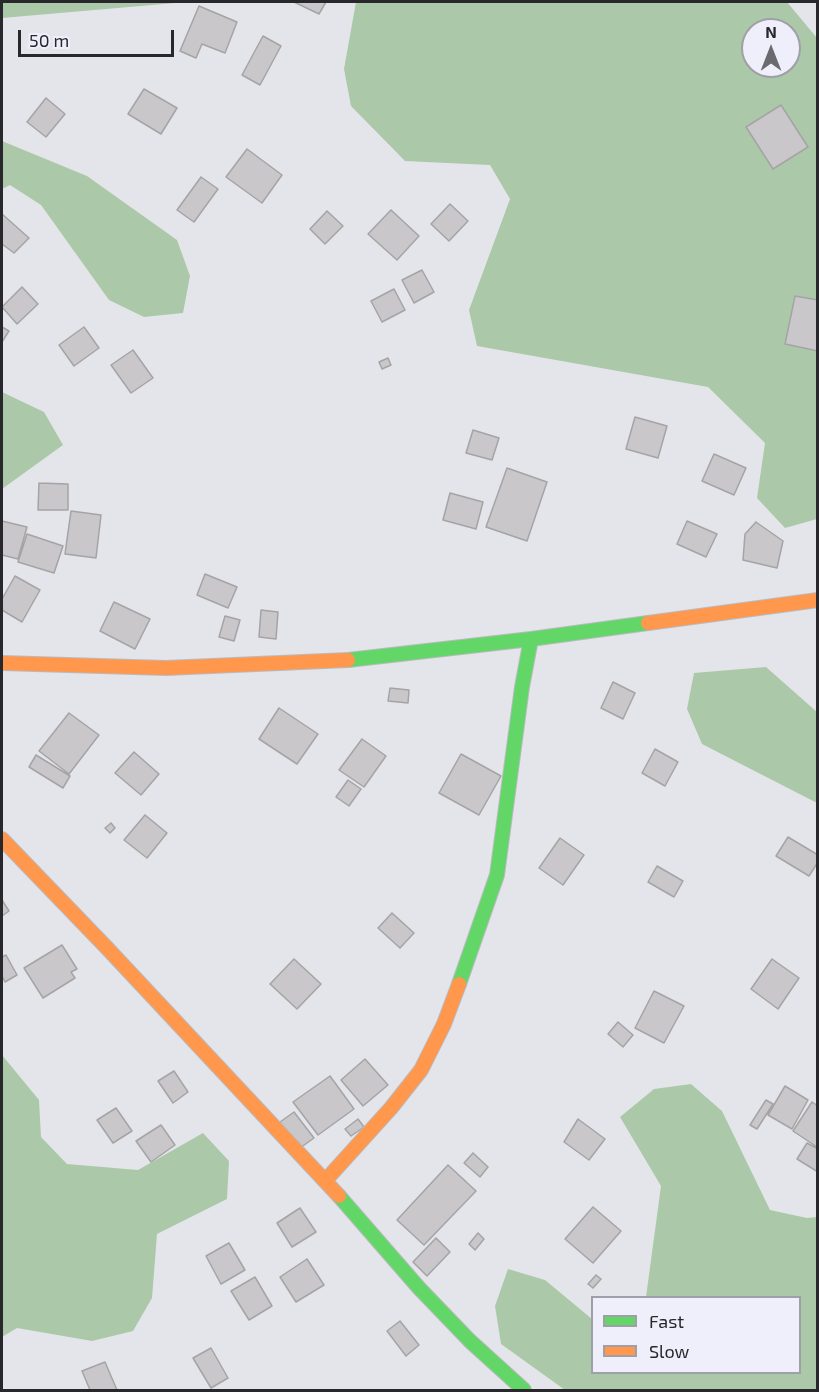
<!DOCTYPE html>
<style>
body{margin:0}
#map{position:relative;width:819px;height:1392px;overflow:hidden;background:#e4e5eb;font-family:"Exo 2",sans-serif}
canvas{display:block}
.frame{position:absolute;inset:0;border:3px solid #28282c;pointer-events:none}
.legend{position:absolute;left:591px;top:1296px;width:210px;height:78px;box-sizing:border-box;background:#eeeffb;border:2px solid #9f9fa8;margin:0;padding:8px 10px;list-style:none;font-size:18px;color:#28282c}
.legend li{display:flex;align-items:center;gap:12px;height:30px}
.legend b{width:30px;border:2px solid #9f9fa8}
.north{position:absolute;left:741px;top:18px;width:60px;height:60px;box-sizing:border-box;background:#eeeffb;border:2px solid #9f9fa8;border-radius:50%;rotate:0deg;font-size:16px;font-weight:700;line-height:24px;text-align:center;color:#28282c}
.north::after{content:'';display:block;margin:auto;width:21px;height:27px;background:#6a6a6f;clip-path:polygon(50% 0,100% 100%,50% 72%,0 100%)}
.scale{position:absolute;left:18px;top:30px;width:156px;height:27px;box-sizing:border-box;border:3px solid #28282c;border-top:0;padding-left:8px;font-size:18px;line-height:21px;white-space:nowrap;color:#28282c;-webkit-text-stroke:4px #eeeffb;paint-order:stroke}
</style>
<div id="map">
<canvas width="819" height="1392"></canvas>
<div class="frame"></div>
<ul class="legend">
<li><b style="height:8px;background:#63d668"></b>Fast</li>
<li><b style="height:8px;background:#ff974d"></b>Slow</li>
</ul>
<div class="north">N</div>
<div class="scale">50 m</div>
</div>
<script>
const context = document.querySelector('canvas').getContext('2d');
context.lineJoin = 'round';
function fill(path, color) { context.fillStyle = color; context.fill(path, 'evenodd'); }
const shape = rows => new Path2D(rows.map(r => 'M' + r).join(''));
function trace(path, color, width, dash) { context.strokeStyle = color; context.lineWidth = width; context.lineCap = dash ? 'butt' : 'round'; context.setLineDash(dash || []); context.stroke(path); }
const forest = shape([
 [2,2,187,2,2,18],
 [356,2,787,2,817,38,817,519,785,528,757,498,765,443,708,387,477,346,469,310,510,199,490,165,405,161,351,106,344,69],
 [753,30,789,30,789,66,753,66],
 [2,141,87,176,177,240,190,276,183,313,144,317,109,300,41,205,10,185,2,189],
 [2,392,44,412,63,445,2,489],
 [766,667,817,712,817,803,702,744,687,709,694,673],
 [2,1055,39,1100,41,1137,67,1164,138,1170,203,1133,229,1161,227,1199,157,1234,152,1298,133,1331,92,1341,17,1328,2,1337],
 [691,1084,722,1111,770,1210,807,1218,817,1217,817,1390,565,1390,501,1344,495,1306,508,1269,545,1280,592,1319,592,1372,800,1372,800,1298,646,1297,661,1186,620,1117,654,1089]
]);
const building = shape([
 [294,2,326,2,319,14,294,2],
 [199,6,237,22,225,53,202,44,196,58,180,51,199,6],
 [263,36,281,46,260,85,242,75,263,36],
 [144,89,177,108,161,134,128,114,144,89],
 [46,98,65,114,46,137,27,122,46,98],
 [781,105,808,147,773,169,746,127,781,105],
 [247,149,282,175,262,203,226,177,247,149],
 [201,177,218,189,194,222,177,210,201,177],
 [450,204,468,221,449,241,431,224,450,204],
 [391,210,419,236,397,260,368,234,391,210],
 [327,211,343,226,325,244,310,229,327,211],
 [2,214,29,238,14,253,2,244,2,214],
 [422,270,434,292,414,303,402,280,422,270],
 [22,287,38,304,17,324,2,307,22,287],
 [394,289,405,310,382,322,371,301,394,289],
 [795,296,818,300,818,351,785,344,795,296],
 [2,327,9,331,2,342,2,327],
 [84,327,99,348,74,366,59,345,84,327],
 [133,350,153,378,131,393,111,365,133,350],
 [388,358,391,365,382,369,379,362,388,358],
 [635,417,667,426,658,458,626,449,635,417],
 [473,430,499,438,492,460,466,453,473,430],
 [714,454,746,468,734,495,702,481,714,454],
 [507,468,547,482,527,541,486,527,507,468],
 [39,483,68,484,68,510,38,510,39,483],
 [450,493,483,502,476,529,443,520,450,493],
 [71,511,101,515,96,558,65,554,71,511],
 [2,521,27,527,18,559,2,555,2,521],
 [687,521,717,534,706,557,677,544,687,521],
 [756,522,783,541,777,568,743,560,745,534,756,522],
 [27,534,63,546,54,573,18,562,27,534],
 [205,574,237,587,228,608,197,595,205,574],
 [15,576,40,590,22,622,2,610,2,599,15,576],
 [114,602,150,619,135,649,100,631,114,602],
 [261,610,278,612,276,639,259,637,261,610],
 [225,616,240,620,234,641,219,637,225,616],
 [613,682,635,693,623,719,601,708,613,682],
 [390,688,409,690,408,703,388,701,390,688],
 [279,708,318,734,297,764,259,739,279,708],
 [69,713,99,735,69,774,39,751,69,713],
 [362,739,386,756,364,787,339,770,362,739],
 [655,749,678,762,665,786,642,773,655,749],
 [134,752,159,774,141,795,115,773,134,752],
 [461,754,501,776,479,815,439,793,461,754],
 [36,755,70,776,63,788,29,767,36,755],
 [348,780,361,789,349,806,336,797,348,780],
 [145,815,167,833,147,858,124,840,145,815],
 [111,823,115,828,110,833,105,828,111,823],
 [788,837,818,855,818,862,809,876,776,856,788,837],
 [560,838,584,855,563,885,539,868,560,838],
 [657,866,683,881,674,897,648,882,657,866],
 [2,900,9,911,2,916,2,900],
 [392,913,414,933,400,948,378,928,392,913],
 [62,945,77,969,71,972,75,978,43,998,24,968,62,945],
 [6,955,17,975,5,982,2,976,2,957,6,955],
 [294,959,321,984,297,1009,270,984,294,959],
 [772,959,799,978,778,1009,751,989,772,959],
 [654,991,684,1006,664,1043,635,1028,654,991],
 [618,1022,633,1035,623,1047,608,1034,618,1022],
 [365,1059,388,1085,363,1106,341,1080,365,1059],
 [174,1071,188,1092,173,1103,158,1081,174,1071],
 [330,1076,354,1109,318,1135,293,1102,330,1076],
 [785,1086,808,1100,792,1129,768,1115,785,1086],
 [766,1100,773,1104,757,1129,750,1125,766,1100],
 [812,1102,818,1106,817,1147,793,1131,812,1102],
 [116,1108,132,1131,113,1143,97,1120,116,1108],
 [294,1112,314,1138,300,1148,280,1122,294,1112],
 [358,1119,364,1127,351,1136,345,1129,358,1119],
 [578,1119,605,1139,589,1160,564,1142,578,1119],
 [161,1125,175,1145,151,1162,136,1141,161,1125],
 [807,1143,818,1149,818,1172,797,1159,807,1143],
 [473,1153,488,1167,480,1177,464,1163,473,1153],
 [448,1165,476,1191,424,1245,397,1220,448,1165],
 [593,1207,621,1231,593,1263,565,1239,593,1207],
 [300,1208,316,1232,292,1247,277,1223,300,1208],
 [478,1233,484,1239,475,1250,469,1244,478,1233],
 [436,1238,450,1252,427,1276,413,1262,436,1238],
 [229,1243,245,1270,221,1284,206,1256,229,1243],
 [307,1259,324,1285,296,1302,280,1277,307,1259],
 [596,1275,601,1279,593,1288,588,1284,596,1275],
 [255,1277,272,1306,249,1320,231,1291,255,1277],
 [400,1321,419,1345,406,1356,387,1331,400,1321],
 [211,1348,228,1378,211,1388,193,1358,211,1348],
 [105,1362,117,1390,90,1390,82,1371,105,1362]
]);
const fast = shape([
 [348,660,531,639,648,623],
 [459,984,497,875,522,687,531,639],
 [339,1196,419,1288,470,1341,524,1390]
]);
const slow = shape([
 [648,623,818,600],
 [2,663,166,668,348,660],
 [2,839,107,948,339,1196],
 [325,1181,391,1108,421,1070,444,1024,459,984]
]);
fill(forest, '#abc9a8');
fill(building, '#c9c7c9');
trace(building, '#a5a4a5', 1.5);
trace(fast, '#babbbf', 16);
trace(slow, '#babbbf', 16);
trace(fast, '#63d668', 14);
trace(slow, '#ff974d', 14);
</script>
